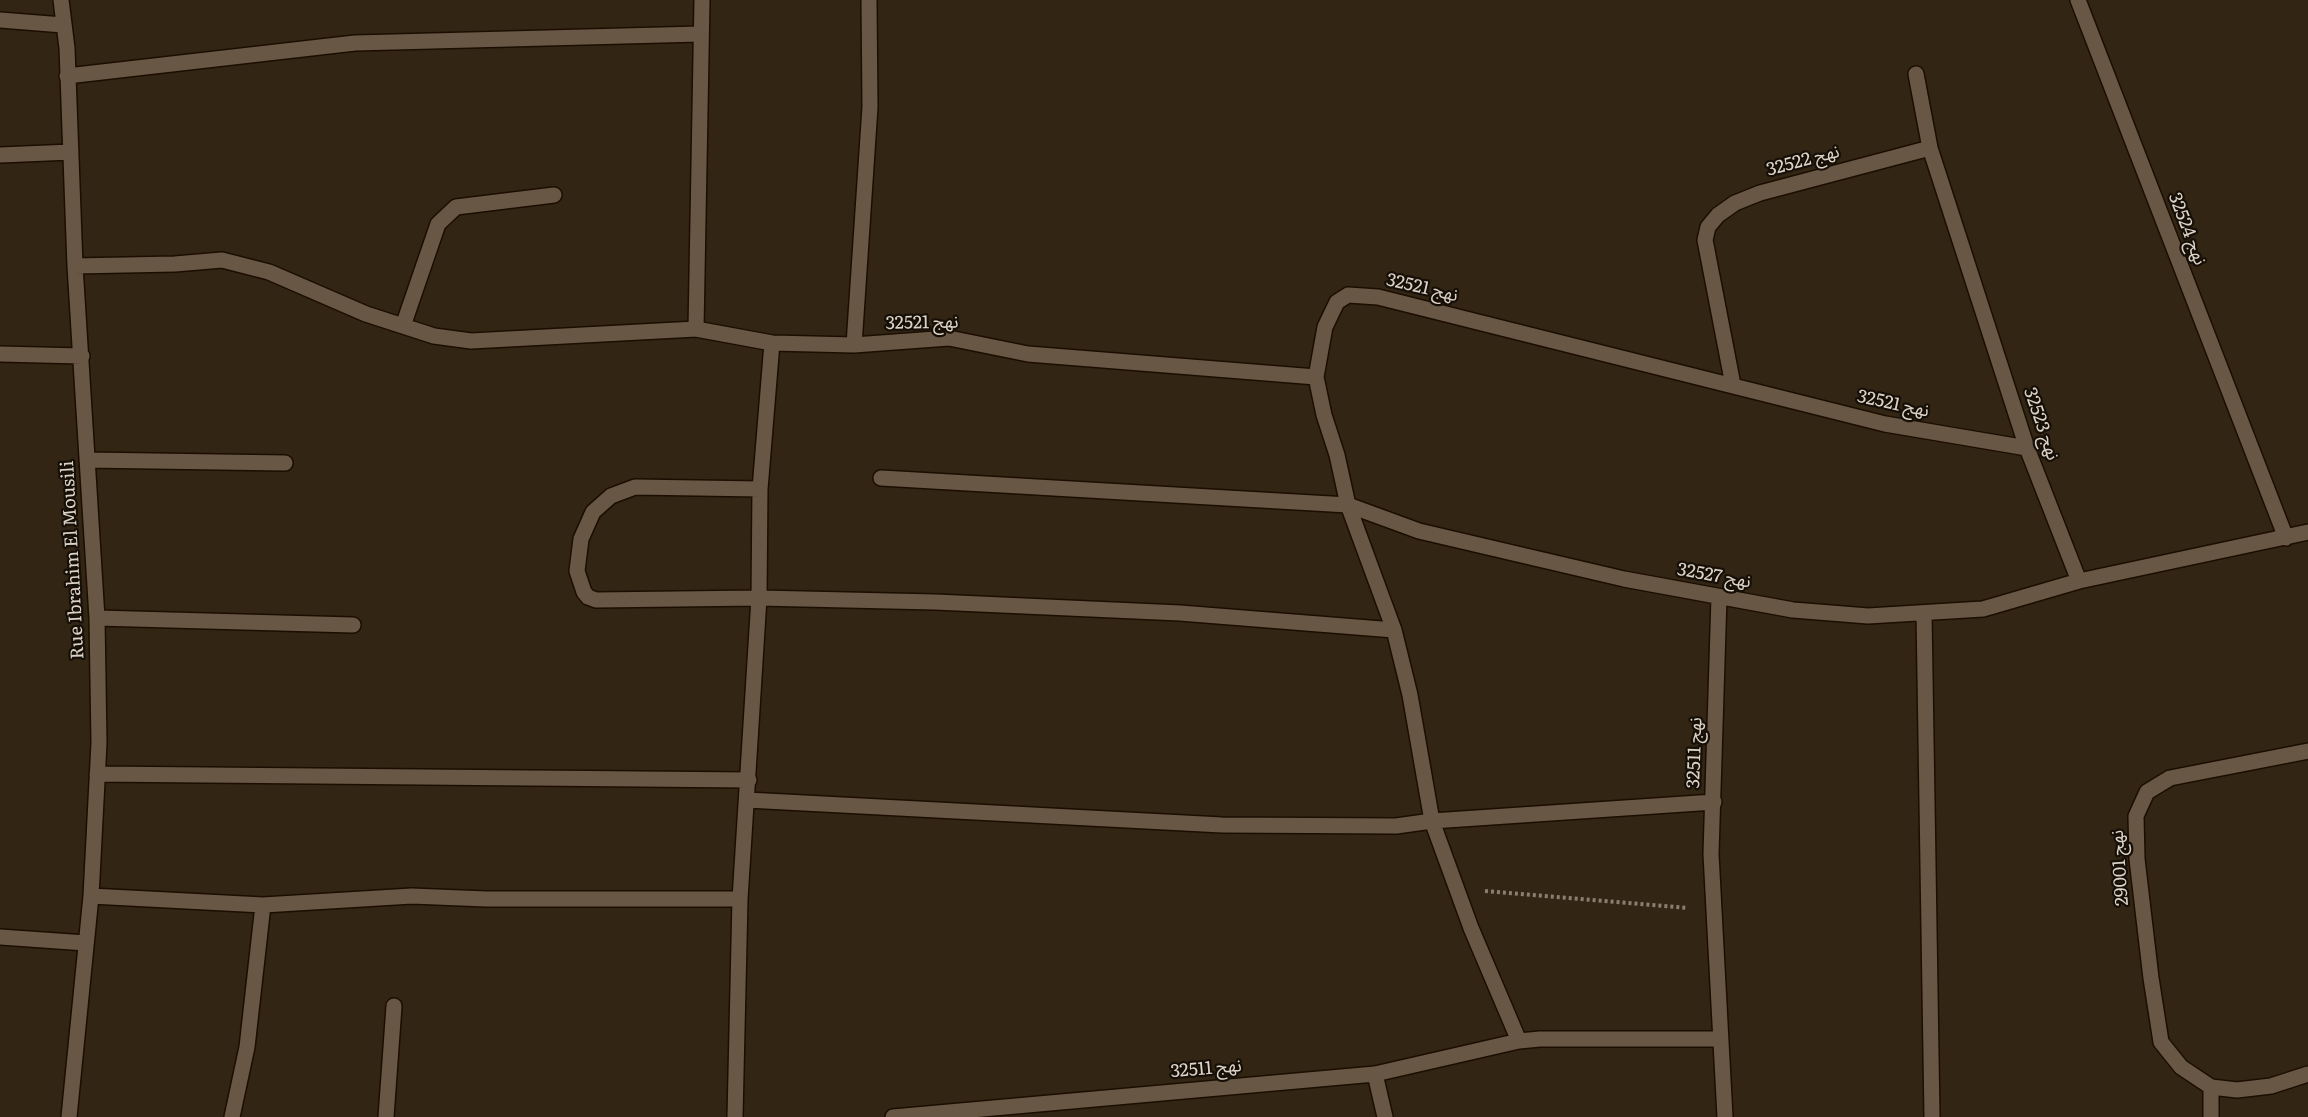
<!DOCTYPE html>
<meta charset="utf-8">
<style>
body{margin:0}
canvas{display:block;background:#332513}
</style>
<canvas width="2308" height="1117"></canvas>
<script>
const context = document.querySelector('canvas').getContext('2d');
context.lineJoin = 'round';
const shape = rows => new Path2D(rows.map(r => 'M' + r).join(''));
function trace(path, color, width, dash) { context.strokeStyle = color; context.lineWidth = width; context.lineCap = dash ? 'butt' : 'round'; context.setLineDash(dash || []); context.stroke(path); }
function write(font, color, halo, rows, align = 'center') {
  context.font = font + ' Literata,"Noto Sans Arabic",serif'; context.lineWidth = 4.5; context.setLineDash([]); context.textBaseline = 'middle'; context.strokeStyle = halo; context.fillStyle = color; for (const [text, x, y, turn = 0] of rows) {
    context.save(); context.translate(x, y); context.rotate((+turn || 0) * Math.PI / 180); context.textAlign = isNaN(turn) ? turn : align; if (halo) context.strokeText(text, 0, 0); context.fillText(text, 0, 0); context.restore();
  }
}
const path = shape([
 [1485,891,1687,908]
]);
const minor = shape([
 [61,0,67,48,75,266,97,618,99,743,91,896,69,1117],
 [2078,0,2286,538],
 [0,20,63,25],
 [1916,74,1930,148,2027,448,2079,581],
 [67,76,355,43,700,34],
 [0,155,71,152],
 [75,266,175,264,222,260,269,272,366,314,434,336,471,341,696,329,772,343,854,345,870,107,869,0],
 [403,326,438,224,456,207,554,195],
 [696,329,702,0],
 [854,345,949,338,1028,354,1316,377,1325,327,1337,302,1348,295,1378,297,1885,424,2027,448],
 [0,354,82,356],
 [1733,385,1705,240,1708,227,1718,215,1735,203,1760,193,1930,148],
 [87,460,285,463],
 [881,478,1348,505,1419,531,1624,579,1793,610,1868,616,1983,609,2079,581,2308,532],
 [760,489,635,487,611,496,593,512,581,539,577,571,584,592,588,597,596,600,759,598,935,602,1180,613,1394,630],
 [1719,597,1711,854,1725,1117],
 [1924,613,1932,1117],
 [97,618,353,625],
 [97,774,749,780],
 [747,800,1222,825,1396,826,1432,821,1410,695,1394,630,1348,505,1337,455,1324,415,1316,377],
 [91,896,263,905,412,896,486,899,740,899],
 [0,937,86,943],
 [1519,1041,1471,928,1432,821,1714,802],
 [1375,1074,1385,1117],
 [2211,1087,2181,1067,2161,1042,2151,978,2137,859,2136,816,2147,792,2170,778,2308,751],
 [232,1117,247,1047,263,905],
 [386,1117,394,1006],
 [735,1117,740,899,759,598,760,489,772,343],
 [893,1117,1375,1074,1519,1041,1540,1039,1720,1039],
 [2211,1117,2211,1087,2237,1090,2271,1086,2308,1074]
]);
const streetNames = [
 ["نهج 32522",1803,161,-15],
 ["نهج 32524",2187,229,69],
 ["نهج 32521",1422,288,13],
 ["نهج 32521",922,323,-1],
 ["نهج 32521",1893,404,12],
 ["نهج 32523",2041,424,71],
 ["Rue Ibrahim El Mousili",73,560,-93],
 ["نهج 32527",1714,576,10],
 ["نهج 32511",1695,753,-88],
 ["نهج 29001",2120,868,-94],
 ["نهج 32511",1206,1069,-5]
];
trace(minor, '#1b0e00', 18);
trace(path, '#897e6f', 4, [3, 3]);
trace(minor, '#685744', 15);
write('18px', '#dcd3c7', '#160f08', streetNames);
</script>
